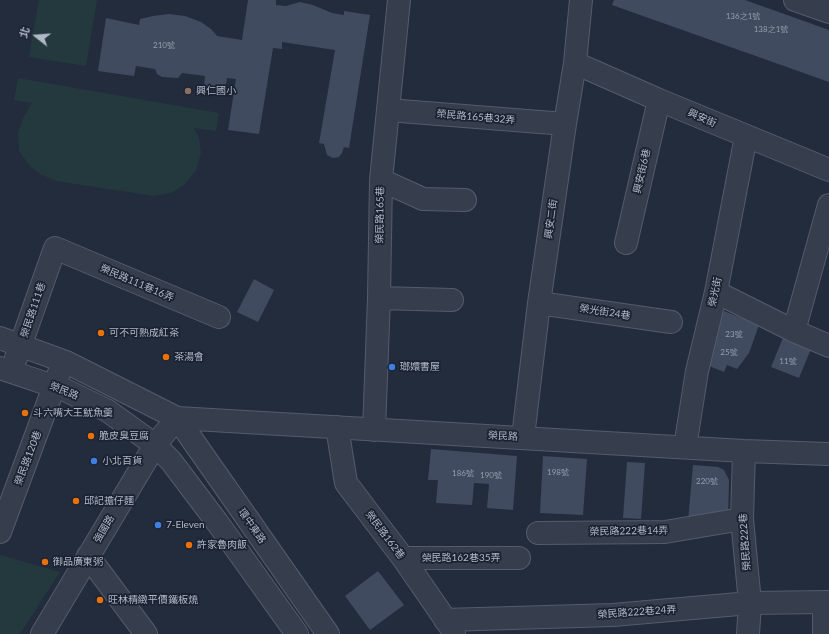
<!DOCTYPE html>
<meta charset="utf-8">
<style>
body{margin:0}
#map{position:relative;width:829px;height:634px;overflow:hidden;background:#222c3d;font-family:Lato,"Noto Sans TC",sans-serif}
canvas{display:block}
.north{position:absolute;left:16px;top:16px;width:40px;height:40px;-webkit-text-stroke:3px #1b2332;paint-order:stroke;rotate:287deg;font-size:11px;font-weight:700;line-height:16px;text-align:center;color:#b1b9c9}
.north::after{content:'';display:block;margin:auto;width:14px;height:18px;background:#b1b9c9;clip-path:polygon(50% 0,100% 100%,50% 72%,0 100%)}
</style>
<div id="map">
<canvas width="829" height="634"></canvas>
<div class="north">北</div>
</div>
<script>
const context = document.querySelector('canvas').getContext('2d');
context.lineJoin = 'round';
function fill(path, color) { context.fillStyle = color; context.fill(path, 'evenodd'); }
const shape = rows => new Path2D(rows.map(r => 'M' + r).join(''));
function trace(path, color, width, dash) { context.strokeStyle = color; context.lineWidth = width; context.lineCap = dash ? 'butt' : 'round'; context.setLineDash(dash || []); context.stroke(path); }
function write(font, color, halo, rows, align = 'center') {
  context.font = font + ' Lato,"Noto Sans TC",sans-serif'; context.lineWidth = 3.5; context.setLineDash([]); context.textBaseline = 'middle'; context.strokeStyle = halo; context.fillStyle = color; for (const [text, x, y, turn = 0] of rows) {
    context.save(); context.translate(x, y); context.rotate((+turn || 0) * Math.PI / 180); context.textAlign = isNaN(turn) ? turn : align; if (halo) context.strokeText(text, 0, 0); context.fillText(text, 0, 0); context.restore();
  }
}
const green = shape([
 [39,0,97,0,86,66,29,57],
 [18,78,219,113,216,131,194,128,199,138,201,153,196,170,185,184,171,193,154,196,56,181,40,174,29,165,19,151,18,132,24,116,32,103,14,100],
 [0,555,60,572,20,634,0,634]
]);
const building = shape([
 [248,0,276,0,276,5,286,6,300,2,313,5,332,13,344,15,344,11,370,15,349,148,344,147,342,153,339,157,333,158,327,155,324,144,319,143,335,50,282,42,282,49,273,48,259,134,228,130,236,79,227,78,225,91,204,87,205,76,182,73,178,78,162,77,157,74,155,69,136,66,134,76,98,71,106,18,139,25,140,19,153,16,169,14,185,16,201,22,211,29,217,36,242,40],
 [614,0,745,0,829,30,829,82,612,5],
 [254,279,274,290,258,322,237,312],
 [724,311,759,325,749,353,737,369,727,365,724,372,704,364],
 [785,333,813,344,799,378,771,367],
 [431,449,517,456,513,510,487,508,489,484,474,483,472,505,436,503,438,480,428,480],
 [543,456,587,459,583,515,540,513],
 [627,462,645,463,641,519,623,518],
 [693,465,718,467,724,470,729,480,728,522,688,521],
 [378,571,404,605,370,630,345,596]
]);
const minor = shape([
 [795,0,829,12],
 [575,63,659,100,829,170],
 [388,110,565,124],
 [381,180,423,199,465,200],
 [626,243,659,100],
 [716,292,794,331,829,346],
 [379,298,452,300],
 [539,303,671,322],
 [794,331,829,205],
 [0,338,66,362,177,418,744,451,829,454],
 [16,358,55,248,219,317],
 [0,368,65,390,108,411,155,445,171,461,217,522,297,634],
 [177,418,328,634],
 [337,427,346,483,403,558,454,632],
 [374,430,379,298,381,180,399,0],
 [523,437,539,303,565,124,575,63,581,0],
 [685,447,697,371,716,292,746,136],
 [744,451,742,519,750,603,748,634],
 [0,532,59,373],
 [538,533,665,532,742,519],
 [88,556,146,634],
 [403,558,519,558],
 [824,602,824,634],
 [445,620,613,615,750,603,829,602],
 [42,634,155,445,177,418]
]);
const markers = [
 [188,91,4,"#8d6e63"],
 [101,333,4,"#e8710a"],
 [166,357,4,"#e8710a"],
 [392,367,4,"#3f7fe0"],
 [25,413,4,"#e8710a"],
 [91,436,4,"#e8710a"],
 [94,461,4,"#3f7fe0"],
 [76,501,4,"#e8710a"],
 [158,525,4,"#3f7fe0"],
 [189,545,4,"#e8710a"],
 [45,562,4,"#e8710a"],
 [100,600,4,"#e8710a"]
];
const numberNames = [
 ["136之1號",743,16],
 ["138之1號",771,29],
 ["210號",164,45],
 ["23號",734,334],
 ["25號",729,352],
 ["11號",788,361],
 ["198號",558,472],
 ["186號",463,473],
 ["190號",491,475],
 ["220號",707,481]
];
const poiNames = [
 ["興仁國小",196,91],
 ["可不可熟成紅茶",109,333],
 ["茶湯會",174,357],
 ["瑯嬛書屋",400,367],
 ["斗六嘴大王魷魚羹",33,413],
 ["脆皮臭豆腐",99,436],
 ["小北百貨",102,461],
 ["邱記擔仔麵",84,501],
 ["7-Eleven",166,525],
 ["許家魯肉飯",197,545],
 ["御品廣東粥",53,562],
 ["旺林精緻平價鐵板燒",108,600]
];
const streetNames = [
 ["榮民路165巷32弄",476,117,5],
 ["興安街",702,118,23],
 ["興安街6巷",642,171,-77],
 ["榮民路165巷",380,215,-89],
 ["興安二街",551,219,-82],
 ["榮民路111巷16弄",137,283,23],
 ["榮光街",715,292,-78],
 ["榮民路111巷",33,310,-71],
 ["榮光街24巷",605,312,9],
 ["榮民路",64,391,22],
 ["榮民路",503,436,3],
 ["榮民路120巷",28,458,-69],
 ["環中東路",252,526,55],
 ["強國路",104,529,-59],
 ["榮民路222巷14弄",629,531,-1],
 ["榮民路162巷",385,535,53],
 ["榮民路222巷",745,542,-94],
 ["榮民路162巷35弄",461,558],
 ["榮民路222巷24弄",637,612,-4]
];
fill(green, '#24393e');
fill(building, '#414b5f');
trace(minor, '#545c6b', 24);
trace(minor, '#363e4d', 22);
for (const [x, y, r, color] of markers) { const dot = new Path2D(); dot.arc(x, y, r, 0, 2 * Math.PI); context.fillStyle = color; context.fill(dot); trace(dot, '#1b2332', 1.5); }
write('8px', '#959eae', null, numberNames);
write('10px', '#b1b9c9', '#1b2332', poiNames, 'left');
write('10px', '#b1b9c9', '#1b2332', streetNames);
</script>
